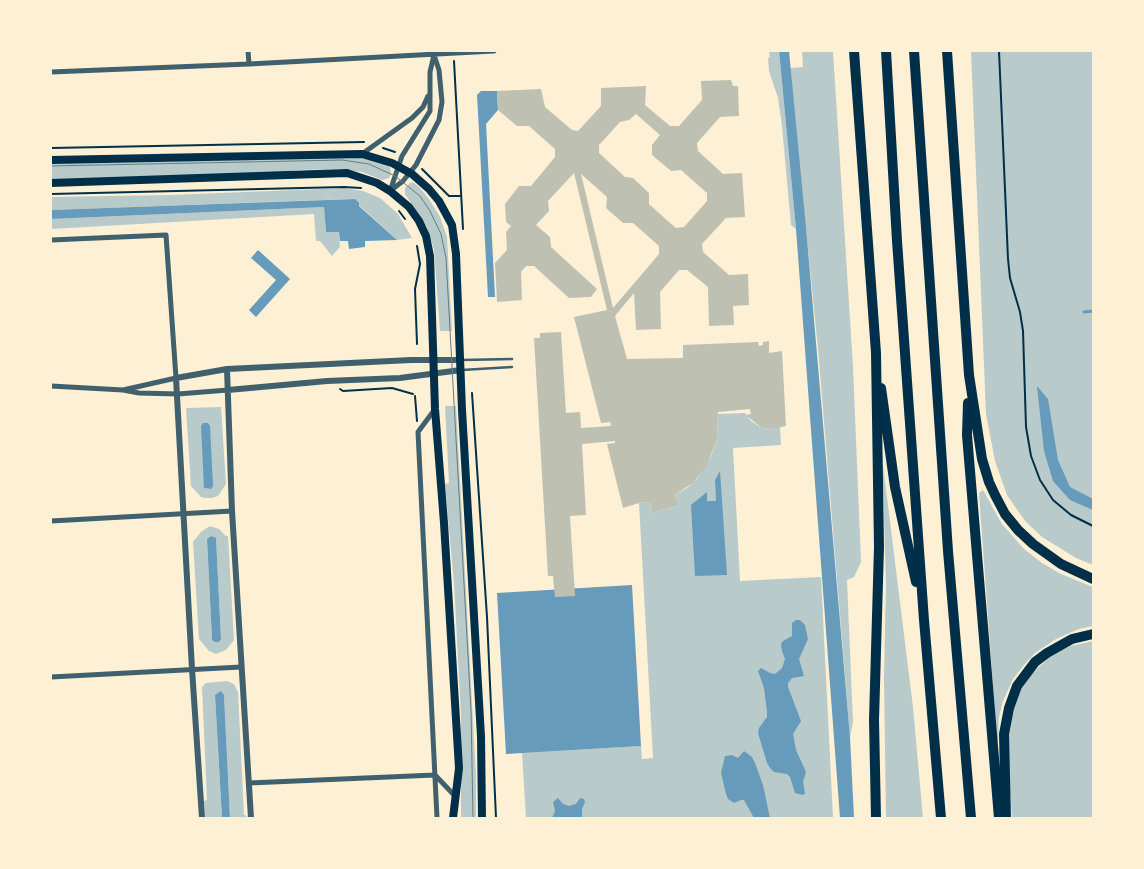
<!DOCTYPE html>
<style>
body{margin:0}
#map{position:relative;width:1144px;height:869px;overflow:hidden;background:#fdf0d5;font-family:Montserrat,sans-serif}
canvas{display:block}
.frame{position:absolute;inset:0;border:52px solid #fdf0d5;pointer-events:none}
</style>
<div id="map">
<canvas width="1144" height="869"></canvas>
<div class="frame"></div>
</div>
<script>
const context = document.querySelector('canvas').getContext('2d');
context.lineJoin = 'round';
function fill(path, color) { context.fillStyle = color; context.fill(path, 'evenodd'); }
const shape = rows => new Path2D(rows.map(r => 'M' + r).join(''));
function trace(path, color, width, dash) { context.strokeStyle = color; context.lineWidth = width; context.lineCap = dash ? 'butt' : 'round'; context.setLineDash(dash || []); context.stroke(path); }
const green = shape([
 [769,51,779,51,796,229,791,225,782,126,778,98,769,71,768,58,770,57],
 [802,51,833,51,853,367,861,562,854,577,847,580,853,722,850,737,818,349,790,68,803,67],
 [971,51,1093,51,1093,565,1076,558,1042,537,1025,521,1007,495,995,461,986,414],
 [351,157,373,160,385,164,390,167,391,174,389,178,382,180,362,172,340,169,297,170,267,175,51,180,51,163],
 [411,182,414,183,419,187,429,199,440,217,447,237,452,331,440,331,434,249,427,227,405,194,405,188],
 [344,188,363,191,380,198,398,214,412,238,397,240,359,205,359,203,349,199,51,210,51,197,172,195],
 [324,207,326,232,339,232,340,247,332,256,320,241,316,241,314,214,51,229,51,219],
 [445,406,456,406,476,777,476,818,461,818,461,714,454,583,445,484,449,483],
 [221,407,226,484,218,496,212,498,206,498,201,497,191,486,186,408],
 [203,423,208,423,210,489,207,489],
 [745,413,751,421,762,428,770,429,780,426,781,445,733,448,740,581,821,577,833,818,526,818,522,753,641,746,642,759,653,758,639,503,650,502,652,513,679,505,674,495,687,488,698,478,711,456,717,439,718,414],
 [882,457,913,707,923,818,886,818,884,678,886,582],
 [983,490,1002,524,1024,549,1042,563,1061,574,1093,587,1093,626,1079,629,1056,639,1035,653,1024,665,1013,679,1003,701,999,717,998,741,997,741,979,493],
 [210,526,219,529,226,536,228,536,234,640,226,650,216,654,209,651,199,639,193,542,201,532],
 [211,536,216,539,221,639,212,640,207,539],
 [1093,641,1093,818,1012,818,1007,749,1010,719,1019,692,1031,674,1052,655,1071,646],
 [227,681,234,684,238,692,244,815,247,816,247,818,230,818,224,695,215,695,222,818,205,818,204,801,207,800,202,687,206,683]
]);
const water = shape([
 [779,51,789,51,806,227,850,737,854,818,840,818,796,229],
 [481,91,497,91,498,110,486,124,495,297,488,297,479,131,477,95],
 [355,199,359,203,359,206,397,240,365,241,365,247,349,249,348,241,340,241,339,232,326,232,324,207,51,219,51,210],
 [258,250,290,279,256,317,249,310,276,280,251,258],
 [1037,386,1048,399,1058,460,1070,487,1093,499,1093,510,1070,500,1053,481,1044,451],
 [203,423,208,423,210,426,213,486,211,489,204,488,201,426],
 [720,471,727,575,695,576,691,505,707,492,707,501,716,501,715,480],
 [211,536,216,538,221,639,219,642,215,642,212,640,207,539],
 [632,585,641,746,506,754,497,593],
 [796,620,800,620,805,625,808,639,799,659,804,676,792,678,788,683,788,687,801,721,793,734,796,750,806,772,803,782,805,793,803,795,795,793,790,777,787,774,774,772,770,768,767,763,758,733,759,728,767,717,767,712,764,688,758,671,761,668,770,673,775,674,782,668,785,659,782,651,781,644,783,641,792,636,792,623],
 [221,691,224,695,230,818,222,818,215,695],
 [744,751,752,757,755,763,763,785,770,818,754,818,744,800,741,800,734,803,728,799,726,794,721,773,725,756,732,755,738,758],
 [558,798,563,804,569,806,576,804,580,798,584,799,585,802,582,809,582,818,552,818,555,811,553,802]
]);
const stream = shape([
 [1084,312,1093,311]
]);
const building = shape([
 [731,80,733,86,738,86,739,116,720,117,697,143,698,151,723,174,742,173,745,217,726,218,702,244,703,252,729,275,748,274,749,305,733,306,734,325,709,326,708,287,687,270,679,270,660,292,661,329,636,330,634,293,615,316,627,359,683,358,683,345,758,342,759,346,763,345,763,342,769,341,769,353,782,351,786,426,770,429,762,428,747,416,746,415,751,414,750,409,718,412,717,439,706,467,693,483,674,495,679,505,652,513,650,502,639,503,623,508,607,444,615,443,615,441,582,444,586,515,570,516,575,596,555,597,553,576,548,576,534,338,540,338,540,333,561,332,566,413,580,412,581,428,611,426,610,422,601,423,574,317,607,310,574,173,548,201,549,211,536,225,550,237,551,247,597,289,591,297,569,298,534,266,526,266,521,272,522,300,497,302,495,263,507,250,506,232,511,226,506,222,505,204,519,186,531,186,555,157,555,149,529,126,517,126,498,110,497,91,541,89,545,107,572,130,578,131,601,106,601,88,646,86,645,105,670,126,679,126,702,100,701,81],
 [636,114,660,135,652,145,652,155,671,171,681,170,707,193,707,201,684,227,676,228,670,223,649,204,649,193,633,178,625,177,599,153,599,145,620,122,629,120],
 [581,174,607,197,606,208,623,223,633,223,659,246,659,254,613,308]
]);
const path = shape([
 [999,51,1008,259,1010,278,1020,312,1023,331,1026,427,1031,456,1040,480,1053,500,1071,515,1093,526],
 [454,61,463,229],
 [51,148,364,142],
 [383,148,395,152],
 [422,169,449,196,461,196],
 [51,194,344,187,361,188],
 [399,211,405,219],
 [417,344,415,289,420,264,417,246],
 [340,389,343,391,392,388,413,394],
 [472,393,487,617,496,818],
 [415,396,417,421]
]);
const service = shape([
 [461,360,512,359],
 [462,370,512,367]
]);
const minor = shape([
 [248,51,249,64],
 [51,72,249,64,494,51],
 [362,154,412,118,423,107,428,96],
 [390,191,403,181,416,165,439,120,442,102,439,70,434,55],
 [390,191,402,156,430,111,430,72,434,55],
 [51,240,166,235,176,378,123,390],
 [51,386,123,390,139,393,178,394,228,390],
 [435,409,418,432,437,818],
 [51,521,232,511],
 [51,677,241,667],
 [435,775,455,796],
 [249,783,435,775]
]);
const tertiary = shape([
 [227,369,232,511,251,818],
 [228,390,327,381,400,378,461,370],
 [202,818,192,669,176,378,227,369,411,360,461,360]
]);
const secondary = shape([
 [51,160,362,154,392,163,412,174,429,189,439,201,452,225,456,254,462,410,481,736,482,818],
 [51,183,347,173,377,183,390,191,409,207,419,221,426,236,430,256,435,409,444,523,459,768,453,818]
]);
const motorway = shape([
 [854,51,876,353,879,547,874,720,876,818],
 [886,51,897,241,924,620,941,818],
 [914,51,948,551,971,818],
 [947,51,969,375,982,459,989,482,995,495,1005,514,1018,530,1033,544,1061,564,1093,579],
 [881,388,895,487,916,582],
 [968,403,967,435,999,818],
 [1006,818,1004,734,1009,708,1017,686,1035,662,1047,653,1072,639,1093,634]
]);
const tram = shape([
 [51,166,342,160,369,164,395,176,420,196,430,211,441,234,446,258,471,710,473,818]
]);
fill(green, '#b9caca');
fill(water, '#669bbc');
trace(stream, '#669bbc', 3);
fill(building, '#bec0b2');
trace(path, '#003049', 2);
trace(service, '#3f606c', 2.5);
trace(minor, '#3f606c', 5);
trace(tertiary, '#3f606c', 6);
trace(secondary, '#003049', 8);
trace(motorway, '#003049', 10);
trace(tram, '#657d81', 1);
</script>
